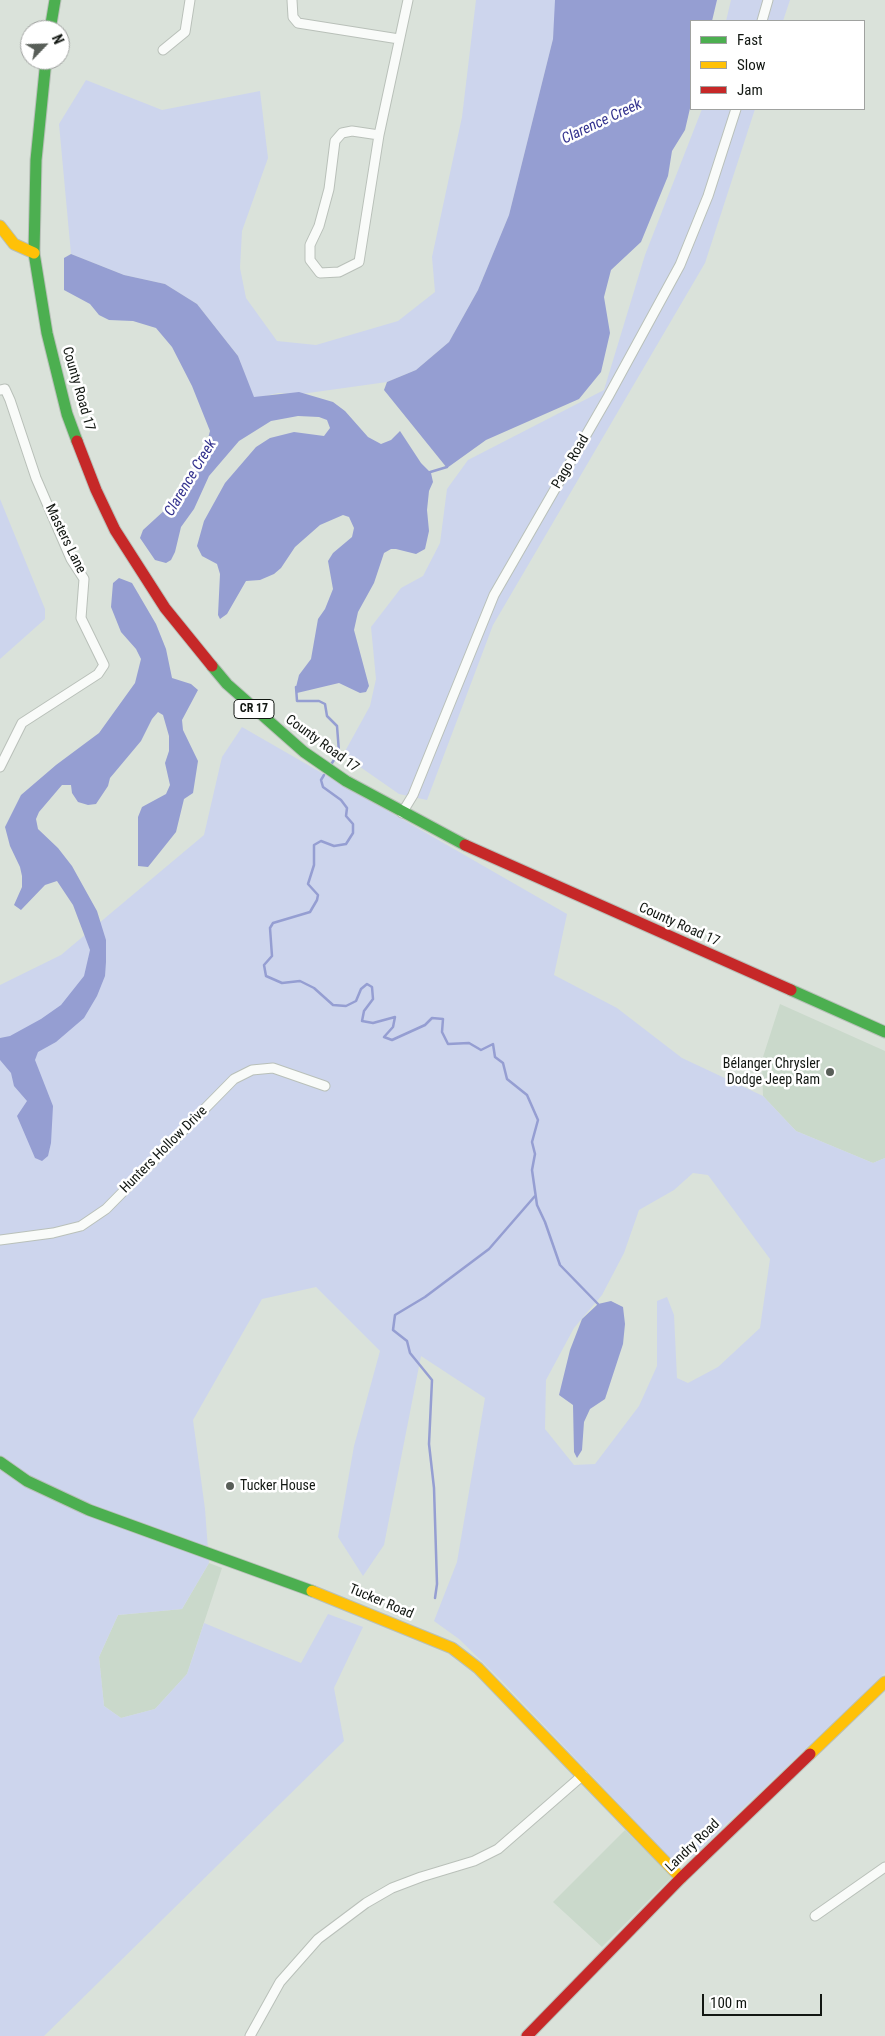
<!DOCTYPE html>
<meta charset="utf-8">
<style>
body{margin:0}
#map{position:relative;width:885px;height:2036px;overflow:hidden;background:#dae2da;font-family:"Roboto Condensed",sans-serif}
canvas{display:block}
.legend{position:absolute;left:690px;top:20px;width:175px;height:90px;box-sizing:border-box;background:#fff;border:1px solid #a0a2a0;margin:0;padding:6px 9px;list-style:none;font-size:15px;color:#121712}
.legend li{display:flex;align-items:center;gap:10px;height:25px}
.legend b{width:25px;border:1px solid #a0a2a0}
.north{position:absolute;left:20px;top:20px;width:50px;height:50px;box-sizing:border-box;background:#fff;border:1px solid #a0a2a0;border-radius:50%;rotate:66deg;font-size:14px;font-weight:700;line-height:20px;text-align:center;color:#121712}
.north::after{content:'';display:block;margin:auto;width:18px;height:22px;background:#585e58;clip-path:polygon(50% 0,100% 100%,50% 72%,0 100%)}
.scale{position:absolute;left:702px;top:1994px;width:120px;height:22px;box-sizing:border-box;border:2px solid #121712;border-top:0;padding-left:6px;font-size:15px;line-height:18px;white-space:nowrap;color:#121712;-webkit-text-stroke:4px #fff;paint-order:stroke}
</style>
<div id="map">
<canvas width="885" height="2036"></canvas>
<ul class="legend">
<li><b style="height:6px;background:#4caf50"></b>Fast</li>
<li><b style="height:6px;background:#ffc107"></b>Slow</li>
<li><b style="height:6px;background:#c62828"></b>Jam</li>
</ul>
<div class="north">N</div>
<div class="scale">100 m</div>
</div>
<script>
const context = document.querySelector('canvas').getContext('2d');
context.lineJoin = 'round';
function fill(path, color) { context.fillStyle = color; context.fill(path, 'evenodd'); }
const shape = rows => new Path2D(rows.map(r => 'M' + r).join(''));
function trace(path, color, width, dash) { context.strokeStyle = color; context.lineWidth = width; context.lineCap = dash ? 'butt' : 'round'; context.setLineDash(dash || []); context.stroke(path); }
function write(font, color, halo, rows, align = 'center') {
  context.font = font + ' "Roboto Condensed",sans-serif'; context.lineWidth = 5; context.setLineDash([]); context.textBaseline = 'middle'; context.strokeStyle = halo; context.fillStyle = color; for (const [text, x, y, turn = 0] of rows) {
    context.save(); context.translate(x, y); context.rotate((+turn || 0) * Math.PI / 180); context.textAlign = isNaN(turn) ? turn : align; if (halo) context.strokeText(text, 0, 0); context.fillText(text, 0, 0); context.restore();
  }
}
const built = shape([
 [780,1004,885,1051,885,1158,873,1163,796,1131,763,1096,762,1060],
 [209,1563,222,1568,187,1674,155,1709,121,1718,104,1706,99,1657,118,1615,182,1609],
 [625,1830,672,1877,602,1947,553,1902]
]);
const green = shape([
 [476,0,557,0,553,39,509,215,478,290,449,342,416,370,387,382,301,394,278,393,257,398,253,397,238,356,197,304,165,284,124,275,71,254,59,124,86,80,162,110,260,91,268,158,242,231,240,268,246,298,277,341,316,345,398,321,435,292,432,257,462,117],
 [731,0,790,0,783,21,726,21],
 [702,109,755,109,705,263,493,625,427,800,399,794,343,755,370,706,376,679,371,627,401,588,423,576,440,543,447,489,468,460,604,390,645,255],
 [0,499,45,609,45,619,0,659],
 [242,727,567,914,554,975,617,1008,682,1058,763,1096,796,1131,873,1163,885,1158,885,1673,692,1857,676,1864,500,1679,459,1639,434,1621,457,1562,485,1398,421,1356,384,1545,363,1576,338,1537,354,1446,380,1351,316,1287,262,1299,193,1420,205,1509,209,1563,182,1609,118,1615,99,1657,104,1706,121,1718,155,1709,187,1674,204,1623,301,1663,328,1614,363,1627,334,1688,344,1741,44,2036,0,2036,0,985,61,955,204,835,222,757],
 [693,1173,708,1175,770,1259,760,1328,718,1367,688,1383,677,1378,674,1315,667,1297,657,1301,657,1366,639,1406,595,1464,574,1465,545,1429,546,1380,574,1328,602,1295,624,1253,639,1210,674,1190]
]);
const water = shape([
 [555,0,717,0,712,21,691,21,691,104,685,130,672,151,668,176,641,242,611,270,604,297,610,333,601,372,579,399,486,440,447,468,384,390,387,382,416,370,449,342,478,290,509,215,553,39],
 [71,254,124,275,165,284,197,304,238,356,254,397,299,392,333,402,345,411,368,437,381,444,391,440,400,431,421,463,431,473,433,482,429,491,427,510,429,531,425,549,416,554,396,549,391,549,384,553,374,583,358,612,354,630,369,686,366,692,360,693,339,683,297,693,296,687,299,675,311,659,318,619,325,609,333,589,328,561,333,553,352,537,354,528,349,517,343,515,320,525,295,547,281,568,274,574,260,580,246,581,227,614,220,619,218,615,220,574,217,564,202,556,197,546,204,521,225,483,256,447,270,438,294,432,324,436,330,428,327,420,319,417,298,416,271,421,239,441,209,476,194,509,181,527,175,552,171,560,166,563,155,560,140,538,143,530,167,508,177,494,205,449,210,431,192,386,172,347,156,328,133,321,109,320,99,315,90,304,64,290,64,258],
 [119,578,132,583,156,624,166,649,172,678,191,684,198,690,182,720,183,730,198,761,193,793,184,799,176,832,148,867,138,866,138,817,142,807,166,794,170,785,165,763,169,751,169,736,163,715,158,712,152,719,141,741,110,778,108,786,96,804,88,805,78,802,72,793,71,785,62,785,39,812,36,819,38,829,58,848,72,866,97,911,106,940,106,962,105,976,97,996,84,1018,56,1042,38,1052,35,1060,53,1106,51,1143,48,1156,42,1161,35,1158,17,1116,27,1101,14,1086,11,1073,0,1060,0,1038,10,1036,41,1019,61,1005,84,976,90,950,73,905,57,881,45,885,21,910,14,905,22,887,22,876,20,867,10,846,5,827,21,795,56,765,99,733,135,683,141,659,136,649,121,632,111,607,113,583],
 [611,1301,623,1307,625,1324,623,1344,605,1399,590,1409,584,1422,582,1450,577,1458,574,1452,573,1405,559,1395,570,1350,582,1319,598,1304]
]);
const stream = shape([
 [427,473,447,467],
 [296,687,297,701,319,701,325,704,327,716,337,726,339,752,332,763],
 [324,775,321,780,323,787,341,800,347,808,346,816,353,824,353,833,346,844,334,846,321,841,314,845,314,865,308,884,318,895,317,900,310,912,273,923,270,928,272,956,264,965,266,976,282,983,300,981,314,988,333,1005,346,1006,356,1001,361,989,367,984,372,987,373,999,364,1011,362,1021,373,1023,395,1017,393,1027,384,1037,392,1040,425,1025,432,1018,443,1019,442,1032,448,1044,469,1043,481,1050,493,1044,495,1057,503,1063,507,1079,527,1095,538,1120,532,1142,535,1154,532,1170,537,1205,545,1222,560,1265,598,1304],
 [435,1598,437,1584,434,1488,429,1444,432,1380,410,1353,407,1341,393,1330,395,1315,425,1297,489,1249,535,1196]
]);
const street = shape([
 [292,0,293,17,298,23,399,39],
 [762,21,768,0],
 [163,50,185,32,190,0],
 [379,135,352,131,342,133,335,141,329,189,319,226,310,245,310,260,320,273,339,272,359,262,379,135,408,0],
 [0,390,5,389,10,400,36,478,71,559,84,579,81,618,104,665,98,674,22,723,0,767],
 [402,813,413,795,494,595,608,397,680,265,708,196,736,109],
 [0,1240,53,1233,81,1226,106,1209,234,1079,252,1070,273,1068,325,1086],
 [815,1916,885,1867],
 [250,2036,280,1982,318,1939,366,1903,392,1888,421,1877,474,1861,498,1849,583,1775]
]);
const fast = shape([
 [50,30,55,0],
 [46,60,36,160,34,253,47,333,67,414,77,441],
 [212,666,227,684,304,752,346,781,465,845],
 [791,990,885,1032],
 [0,1462,27,1481,89,1510,312,1591]
]);
const slow = shape([
 [0,226,14,244,34,253],
 [312,1591,452,1648,478,1668,681,1878],
 [810,1754,885,1682]
]);
const jam = shape([
 [77,441,96,490,115,530,165,608,212,666],
 [465,845,791,990],
 [527,2036,681,1878,810,1754]
]);
const markers = [
 [830,1072,5,"#585e58"],
 [230,1486,5,"#585e58"]
];
const shields = [
 [254,709,40]
];
const shieldNames = [
 ["CR 17",254,709]
];
const streetNames = [
 ["County Road 17",78,389,74],
 ["Pago Road",571,462,-60],
 ["Masters Lane",65,539,64],
 ["County Road 17",322,744,36],
 ["County Road 17",679,925,24],
 ["Hunters Hollow Drive",164,1150,-45],
 ["Tucker Road",381,1602,23],
 ["Landry Road",693,1846,-44]
];
const poiNames = [
 ["Bélanger Chrysler",820,1064],
 ["Dodge Jeep Ram",820,1080],
 ["Tucker House",240,1486,"left"]
];
const waterNames = [
 ["Clarence Creek",602,122,-25],
 ["Clarence Creek",191,478,-59]
];
fill(built, '#cad9cb');
fill(green, '#cdd5ed');
fill(water, '#959ed2');
trace(stream, '#959ed2', 2.5);
trace(street, '#b9c0b9', 11);
trace(fast, '#b9c0b9', 13);
trace(slow, '#b9c0b9', 13);
trace(jam, '#b9c0b9', 13);
trace(street, '#f9fbf9', 9);
trace(fast, '#4caf50', 11);
trace(slow, '#ffc107', 11);
trace(jam, '#c62828', 11);
for (const [x, y, r, color] of markers) { const dot = new Path2D(); dot.arc(x, y, r, 0, 2 * Math.PI); context.fillStyle = color; context.fill(dot); trace(dot, '#fff', 2); }
for (const [x, y, w] of shields) { const box = new Path2D(); box.roundRect(x - w / 2, y - 9.5, w, 19, 4); context.fillStyle = '#fff'; context.fill(box); trace(box, '#121712', 1); }
write('bold 12px', '#121712', null, shieldNames);
write('14px', '#121712', '#fff', streetNames);
write('14px', '#121712', '#fff', poiNames, 'right');
write('italic 15px', '#34338f', '#fff', waterNames);
</script>
